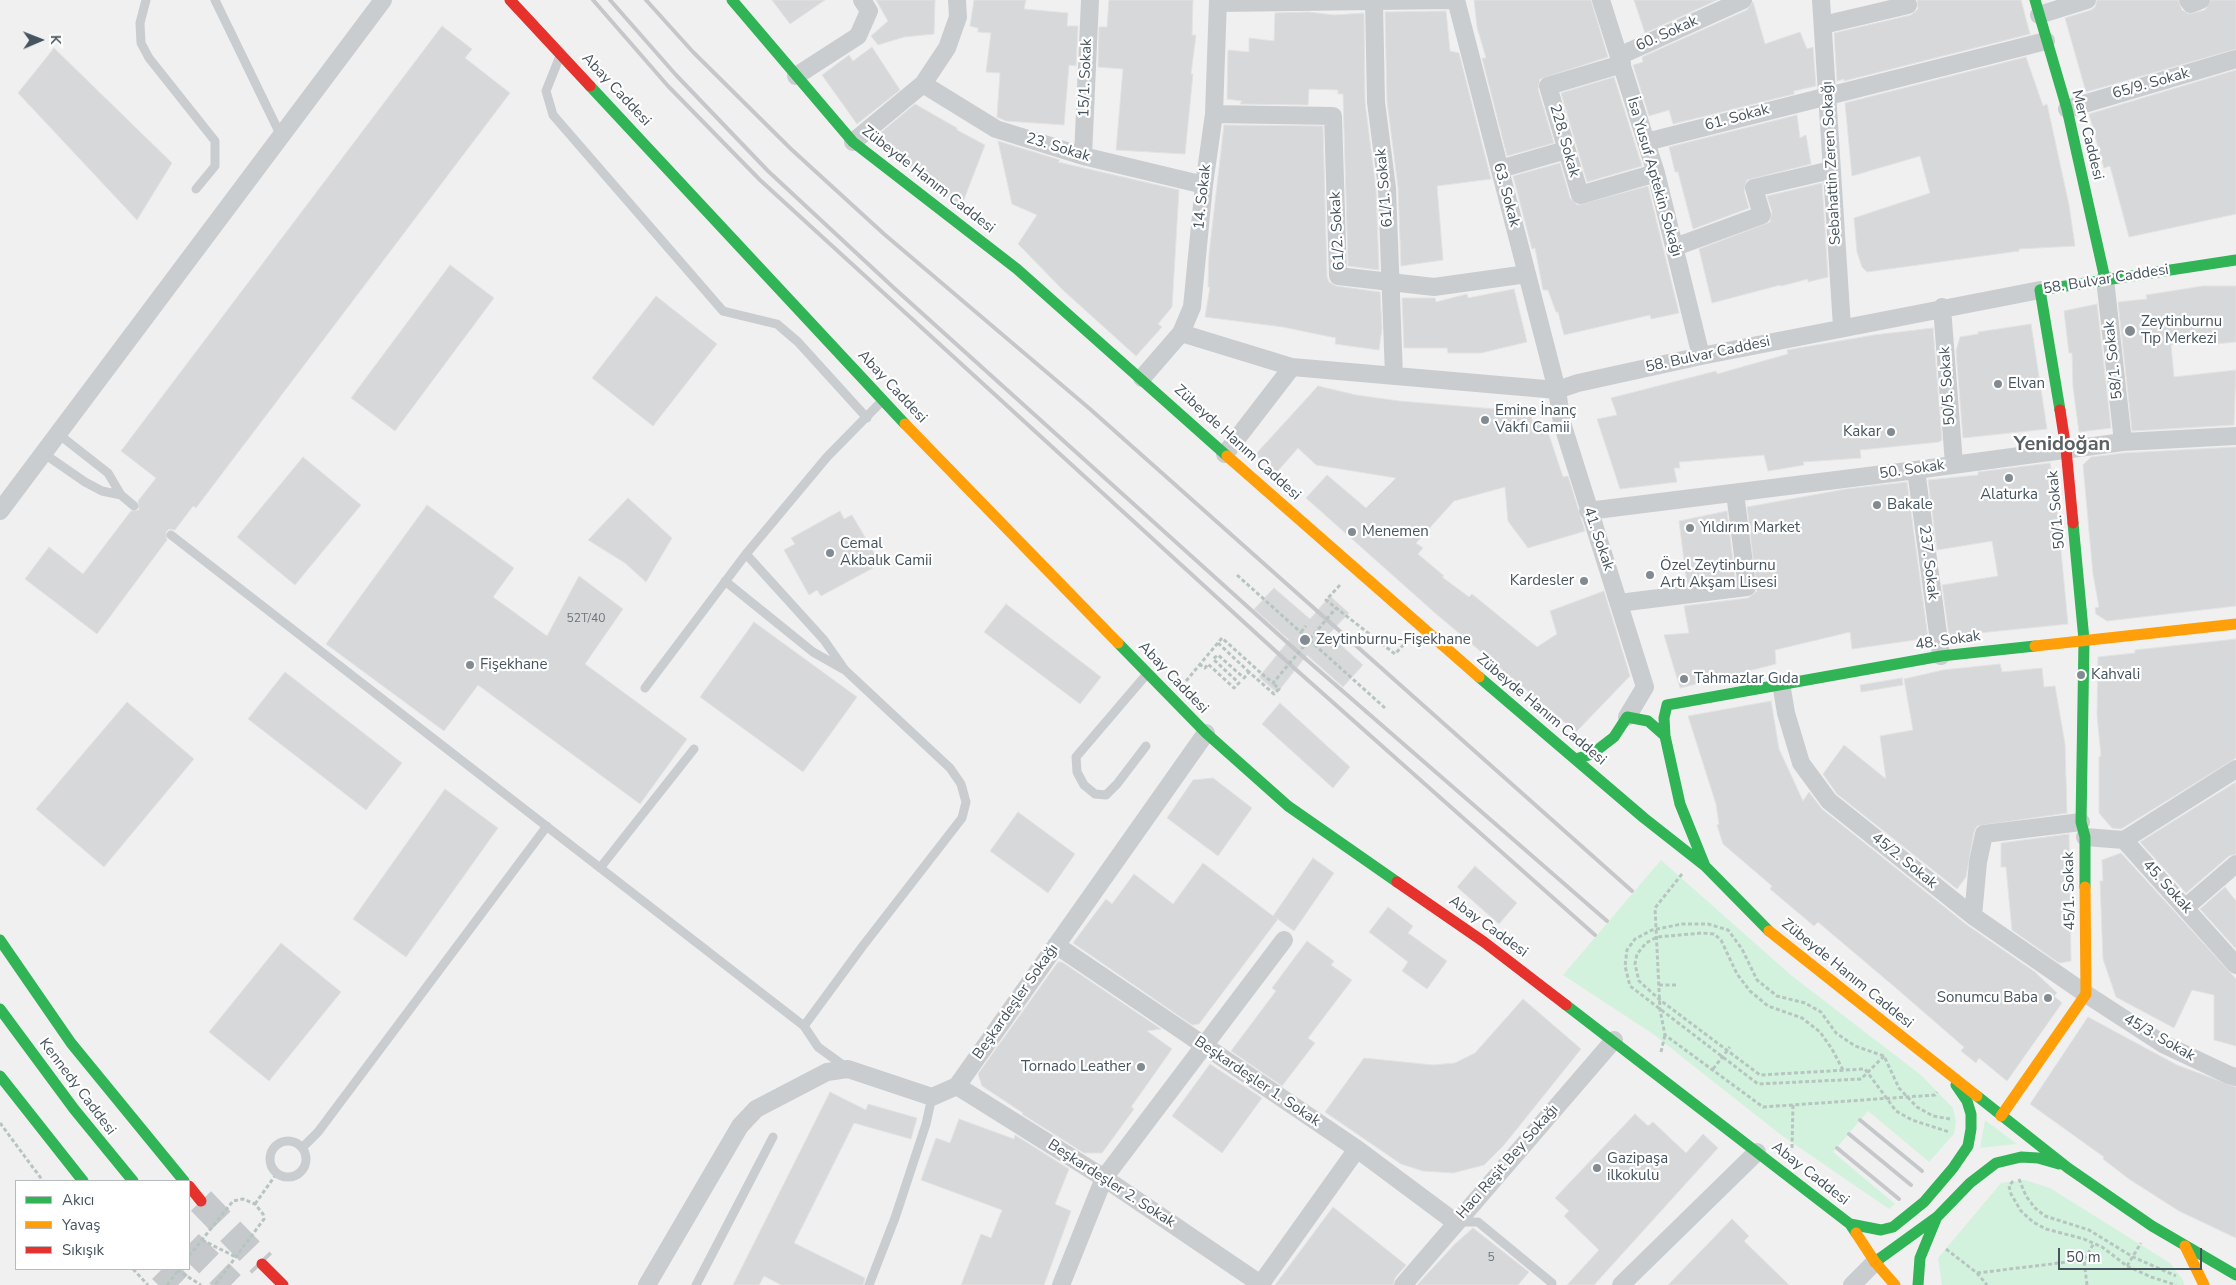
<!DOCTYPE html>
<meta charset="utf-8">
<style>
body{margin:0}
#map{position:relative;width:2236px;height:1285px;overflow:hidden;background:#f1f0f0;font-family:"Nunito Sans",sans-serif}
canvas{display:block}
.legend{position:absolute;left:15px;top:1180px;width:175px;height:90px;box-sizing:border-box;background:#fff;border:1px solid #b5bbbf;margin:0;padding:6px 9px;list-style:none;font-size:15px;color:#46545f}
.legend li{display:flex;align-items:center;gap:10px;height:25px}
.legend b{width:25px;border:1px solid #b5bbbf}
.north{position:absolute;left:15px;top:15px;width:50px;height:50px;-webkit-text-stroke:4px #fff;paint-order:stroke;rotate:89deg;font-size:14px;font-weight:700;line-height:20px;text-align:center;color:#46545f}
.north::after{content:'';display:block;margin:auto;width:18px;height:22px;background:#46545f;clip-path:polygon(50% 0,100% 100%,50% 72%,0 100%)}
.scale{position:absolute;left:2058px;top:1248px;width:144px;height:22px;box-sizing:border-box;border:2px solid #46545f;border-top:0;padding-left:6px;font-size:15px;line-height:18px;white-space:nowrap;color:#46545f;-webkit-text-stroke:4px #fff;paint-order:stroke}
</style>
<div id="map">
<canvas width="2236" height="1285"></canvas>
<ul class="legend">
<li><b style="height:6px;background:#30b455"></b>Akıcı</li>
<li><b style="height:6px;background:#ff9f0a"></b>Yavaş</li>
<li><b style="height:6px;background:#e5322d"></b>Sıkışık</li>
</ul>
<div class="north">K</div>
<div class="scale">50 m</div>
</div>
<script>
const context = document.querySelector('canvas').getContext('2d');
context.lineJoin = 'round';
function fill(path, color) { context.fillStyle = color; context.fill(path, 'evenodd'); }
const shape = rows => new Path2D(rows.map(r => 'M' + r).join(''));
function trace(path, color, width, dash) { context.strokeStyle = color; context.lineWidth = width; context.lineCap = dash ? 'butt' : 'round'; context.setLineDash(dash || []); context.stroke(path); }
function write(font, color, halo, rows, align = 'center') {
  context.font = font + ' "Nunito Sans",sans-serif'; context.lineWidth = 4.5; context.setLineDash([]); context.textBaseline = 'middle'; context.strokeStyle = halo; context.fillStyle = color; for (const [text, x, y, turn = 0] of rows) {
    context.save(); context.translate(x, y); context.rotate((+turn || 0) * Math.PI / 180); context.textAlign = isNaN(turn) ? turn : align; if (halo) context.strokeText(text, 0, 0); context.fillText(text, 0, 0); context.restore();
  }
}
const green = shape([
 [1661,860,1792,976,1921,1075,1953,1108,1956,1122,1954,1134,1929,1162,1868,1111,1833,1152,1895,1204,1889,1209,1781,1135,1653,1034,1563,975],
 [1985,1120,2017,1144,1980,1148],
 [2025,1180,2050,1188,2170,1263,2183,1280,2184,1285,1942,1285,1938,1258,2001,1183]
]);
const building = shape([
 [772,0,825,0,790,24,772,0],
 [876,0,935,0,934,34,904,37,878,45,871,36,888,21,876,0],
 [974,0,1026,0,1024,9,1068,13,1067,26,1078,26,1076,66,1069,65,1064,125,1006,121,997,117,1000,73,986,72,991,33,978,32,978,28,970,26,974,0],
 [1109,0,1193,0,1192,35,1196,35,1191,74,1193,74,1185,154,1116,150,1123,69,1098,67,1099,27,1107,27,1109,0],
 [1474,0,1591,0,1608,57,1540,79,1538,89,1554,143,1507,156,1482,58,1486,58,1477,27,1474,0],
 [1634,0,1717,0,1645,33,1634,0],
 [1917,0,2021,0,2030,34,1844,81,1844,79,1837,81,1834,33,1911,15,1918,9,1917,0],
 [2097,0,2178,0,2182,10,2189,14,2205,10,2211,0,2236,0,2236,49,2086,92,2065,18,2091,10,2095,7,2097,0],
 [1753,2,1765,44,1800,32,1807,49,1813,47,1816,86,1794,91,1794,94,1673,124,1669,110,1649,116,1633,65,1643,62,1642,57,1747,10,1753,2],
 [1446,11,1450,51,1459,53,1491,179,1437,186,1443,260,1401,266,1398,187,1387,101,1385,12,1446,11],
 [1308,12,1334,15,1364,13,1365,102,1376,189,1379,270,1348,266,1343,94,1338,94,1338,90,1309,89,1308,105,1240,104,1242,101,1227,99,1228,50,1249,52,1249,38,1274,41,1275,13,1308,12],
 [442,26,472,49,465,58,510,93,196,508,193,506,175,530,169,529,166,532,167,540,97,634,25,579,49,547,83,574,131,511,139,510,138,501,156,478,121,451,442,26],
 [872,47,900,90,857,124,822,75,849,55,853,61,872,47],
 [54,48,172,163,137,220,18,93,54,48],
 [2026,57,2043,106,2047,104,2069,205,2075,246,2019,249,2019,251,1867,272,1862,267,1857,252,1854,218,1930,193,1920,156,1852,176,1845,103,2026,57],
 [2236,70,2236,214,2129,237,2110,166,2104,168,2089,114,2236,70],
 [1614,77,1642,166,1587,182,1561,93,1614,77],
 [915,104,957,128,957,130,985,145,961,207,873,139,915,104],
 [1797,115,1800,138,1806,135,1811,164,1747,180,1744,191,1749,208,1693,229,1678,172,1675,172,1669,147,1797,115],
 [1224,125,1323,126,1327,277,1329,282,1336,286,1380,292,1382,328,1379,350,1335,344,1336,338,1283,327,1205,317,1210,287,1208,287,1209,254,1224,125],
 [998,141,1060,160,1058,162,1179,190,1172,307,1158,324,1162,327,1136,356,1064,291,1018,244,1037,215,1012,204,998,141],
 [1560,163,1570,198,1577,205,1648,186,1679,313,1651,319,1650,315,1564,335,1558,312,1556,312,1548,290,1543,290,1535,248,1532,249,1513,176,1560,163],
 [1822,183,1828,277,1808,282,1808,279,1781,286,1780,285,1712,303,1699,249,1770,222,1772,212,1767,196,1822,183],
 [450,265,494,298,395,431,351,398,450,265],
 [2203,286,2236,286,2236,342,2214,344,2214,340,2171,345,2174,377,2236,370,2234,425,2132,431,2118,302,2147,299,2146,295,2203,286],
 [1514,289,1527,342,1481,353,1448,353,1447,348,1404,348,1402,298,1435,298,1436,302,1467,294,1468,298,1514,289],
 [656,296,717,344,653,426,592,378,656,296],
 [2097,304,2111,428,2079,432,2073,387,2072,353,2069,353,2064,311,2097,304],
 [2031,324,2047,429,1963,438,1956,351,1960,337,1978,334,1978,332,2031,324],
 [1933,328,1942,440,1939,442,1860,450,1861,458,1803,462,1804,465,1768,471,1764,455,1679,462,1680,468,1674,468,1677,482,1620,489,1597,419,1617,415,1611,398,1716,371,1717,374,1788,354,1787,350,1874,335,1933,328],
 [1318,386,1356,395,1399,401,1531,412,1532,421,1546,426,1563,477,1568,476,1585,531,1528,548,1508,521,1505,487,1454,501,1416,543,1423,548,1418,554,1444,576,1442,577,1469,597,1472,594,1537,647,1557,634,1550,611,1604,591,1630,676,1576,732,1434,612,1306,498,1327,475,1366,508,1396,478,1316,465,1298,448,1276,473,1255,455,1318,386],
 [2236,447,2236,606,2107,621,2096,614,2095,608,2099,607,2093,574,2083,465,2091,457,2124,453,2236,447],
 [303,457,361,505,295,585,237,537,303,457],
 [2050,463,2055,489,2068,624,1949,636,1942,585,1998,576,1992,541,1937,550,1928,480,1978,475,1978,472,2050,463],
 [1907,482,1928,638,1852,649,1850,632,1775,650,1776,664,1680,688,1664,635,1689,633,1684,606,1748,598,1757,591,1747,507,1846,489,1907,482],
 [628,498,672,538,646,582,625,563,588,540,628,498],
 [427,505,514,568,493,597,547,636,579,576,623,609,585,664,687,739,640,804,478,685,444,731,326,644,427,505],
 [840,511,844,519,852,515,876,556,868,560,873,568,821,596,817,590,809,595,784,550,795,544,791,538,840,511],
 [1727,511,1735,578,1687,584,1679,521,1727,511],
 [1274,588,1310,619,1330,596,1349,613,1329,634,1363,665,1343,687,1307,655,1277,693,1259,677,1289,640,1254,609,1274,588],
 [1006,604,1101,677,1080,704,984,632,1006,604],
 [754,622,857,697,803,772,700,697,754,622],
 [2236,639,2236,758,2121,829,2112,828,2099,813,2099,757,2101,756,2097,715,2098,657,2135,653,2135,650,2236,639],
 [2000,664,2002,672,2042,668,2044,687,2055,686,2065,744,2067,813,1977,826,1974,832,1966,877,1957,889,1837,794,1823,774,1844,745,1886,779,1880,736,1913,730,1904,679,1943,670,2000,664],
 [285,672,402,763,366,810,248,719,285,672],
 [1902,678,1903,685,1861,692,1860,685,1902,678],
 [1771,701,1779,749,1803,801,1809,792,1822,809,1967,925,2035,972,2057,993,2054,996,2062,1003,2007,1081,1979,1058,1976,1063,1961,1051,1964,1047,1896,988,1818,922,1814,926,1770,889,1772,886,1723,844,1717,825,1719,824,1716,804,1688,716,1771,701],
 [127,702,194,759,104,867,36,809,127,702],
 [1280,703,1350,767,1333,788,1262,724,1280,703],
 [1213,778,1252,808,1218,856,1167,818,1193,780,1213,778],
 [2236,782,2236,854,2229,856,2186,893,2140,842,2236,782],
 [445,789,498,828,406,957,353,919,445,789],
 [1018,812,1075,854,1048,893,990,851,1018,812],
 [2069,834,2071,961,2059,963,2012,930,2006,867,2001,867,2001,843,2069,834],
 [2121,853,2236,979,2236,1046,2214,1040,2214,995,2192,990,2174,1028,2116,997,2103,959,2100,881,2103,881,2102,860,2121,853],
 [1313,858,1334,873,1294,931,1276,918,1278,919,1199,1024,1192,1025,1073,943,1106,899,1112,904,1134,874,1173,904,1203,863,1273,916,1313,858],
 [1475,866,1517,903,1499,924,1457,887,1475,866],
 [2225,887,2236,901,2236,949,2200,909,2225,887],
 [1388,907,1413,926,1408,933,1447,961,1427,989,1402,971,1408,962,1369,932,1388,907],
 [1307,941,1334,961,1331,965,1352,980,1308,1038,1315,1043,1282,1086,1231,1051,1276,991,1272,988,1307,941],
 [281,943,341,992,269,1081,209,1032,281,943],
 [1058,962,1062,962,1161,1029,1147,1031,1172,1049,1131,1107,1134,1109,1102,1153,1084,1153,1022,1114,1023,1113,982,1086,978,1074,1058,962],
 [1523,999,1581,1049,1504,1145,1484,1165,1453,1173,1423,1171,1401,1164,1325,1112,1364,1058,1433,1065,1455,1063,1475,1053,1523,999],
 [2088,1017,2177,1065,2236,1087,2236,1238,2179,1211,2129,1179,2103,1159,2104,1157,2030,1104,2088,1017],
 [1210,1064,1262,1098,1222,1153,1172,1116,1210,1064],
 [830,1092,866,1110,868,1104,917,1118,911,1139,854,1123,794,1243,865,1278,863,1285,781,1285,764,1276,759,1285,733,1285,830,1092],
 [1635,1114,1648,1126,1653,1122,1686,1153,1703,1134,1718,1148,1594,1285,1567,1285,1599,1250,1564,1216,1569,1211,1555,1198,1635,1114],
 [959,1119,1014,1139,1015,1135,1069,1169,1055,1204,1071,1211,1044,1285,961,1285,981,1234,991,1238,1002,1210,921,1180,936,1138,950,1143,959,1119],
 [1333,1207,1406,1265,1395,1278,1393,1285,1275,1285,1333,1207],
 [1732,1219,1749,1236,1744,1241,1789,1285,1668,1285,1732,1219],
 [1473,1228,1529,1272,1518,1285,1417,1285,1454,1245,1473,1228]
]);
const primaryTunnel = shape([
 [201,1201,262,1264]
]);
const highwayTunnel = shape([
 [189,1244,231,1285],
 [162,1269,178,1285]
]);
const path = shape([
 [1237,575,1385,708],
 [1340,585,1326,600,1395,654,1406,642],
 [1301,632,1306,626],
 [1218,643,1249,672],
 [1199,664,1205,668,1208,664,1234,688,1239,683,1213,659,1218,655,1244,678,1249,672,1274,694,1279,689,1273,683],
 [1186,681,1222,638,1262,674],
 [1682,874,1655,908,1660,1010,1665,1035,1763,1107,1935,1095,1937,1092],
 [1659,985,1677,985],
 [1661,1052,1665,1035],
 [1884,1056,1861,1079,1758,1084,1630,986,1625,966,1627,950,1635,939,1652,930,1682,924,1708,924,1728,930,1742,949,1757,980,1777,996,1805,1003,1821,1012,1836,1033,1855,1046,1884,1056,1899,1088,1917,1107,1933,1116,1950,1119],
 [1713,1069,1730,1047],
 [1843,1070,1832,1049,1820,1032,1802,1018,1768,1006,1750,991,1737,974,1721,940,1714,934,1702,933,1657,937,1646,943,1637,954,1635,964,1639,981,1660,1000,1760,1075,1865,1069,1896,1111,1912,1120,1949,1132],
 [0,1123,43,1181],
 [1792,1148,1793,1105],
 [2019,1179,2026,1196,2035,1208,2045,1216,2089,1230,2133,1257,2176,1276],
 [2013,1181,2009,1186,2011,1194,2021,1211,2033,1222,2046,1229,2084,1239,2102,1247,2127,1266,2151,1277,2176,1285],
 [255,1204,277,1173],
 [202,1240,236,1257],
 [1946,1249,1977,1273,1987,1285],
 [2127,1266,2141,1243],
 [133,1269,148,1285],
 [177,1270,201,1285],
 [1977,1273,2084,1260],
 [2087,1285,2084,1260,2094,1243]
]);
const lane = shape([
 [146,0,140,23,141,43,149,58,215,141,215,166,196,189],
 [215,0,281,136],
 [560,56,546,91,553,115,723,311,777,324,798,342,867,418],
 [57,433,108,473,121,495],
 [43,453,85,482,102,491,121,495,134,506],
 [171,535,804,1026,818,1047,847,1068],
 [746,554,824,640,845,670,950,768,961,784,966,802,962,818,862,947,804,1026],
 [725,581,813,652,843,669],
 [645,688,746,554,827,457,882,401],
 [1146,746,1117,784,1106,795,1095,794,1084,785,1077,772,1076,757,1146,675],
 [600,868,694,749],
 '270 1159a18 18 0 1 1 36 0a18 18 0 1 1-36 0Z',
 [302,1148,318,1132,547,826],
 [1457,1222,1478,1222,1552,1283],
 [696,1285,773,1137],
 [869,1285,895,1218,926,1124,932,1097]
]);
const street = shape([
 [1456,0,1557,390,1562,423,1645,687],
 [1601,0,1656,173,1701,356],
 [1821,0,1842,327],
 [2188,0,2191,4,2201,0],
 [1374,1,1376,102,1387,188,1394,376],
 [1218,3,1453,0],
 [2039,15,2087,0],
 [1823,25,1908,5],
 [1619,56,1743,0],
 [1622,64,1548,86,1580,195,1656,173],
 [796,76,858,36,869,11,862,0],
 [923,84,996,129,1083,156,1204,185],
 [2067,109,2236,59],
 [1214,114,1333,116,1338,276,1434,287,1527,274],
 [853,142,923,84,947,48,958,17,957,0],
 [1646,142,2046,41],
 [1083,156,1090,0],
 [1500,169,1566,150],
 [1675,247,1762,215,1754,188,1831,170],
 [2105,279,2123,442],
 [1942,307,1954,464],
 [1181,333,1292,367,1557,390,1578,383,1701,356,2040,290],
 [1142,378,1181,333,1192,307,1204,185,1214,114,1218,0],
 [1225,454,1292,367],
 [1916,470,1941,656],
 [0,511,383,0],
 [1588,511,1916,470,2123,442,2236,436],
 [1619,603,1747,587,1735,493],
 [1781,683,1786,713,1801,763,1829,801,1973,916,2086,994,2163,1044,2229,1075,2236,1077],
 [1627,717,1645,687],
 [2085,837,2124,840,2236,965],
 [2124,840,2236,769],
 [2186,907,2236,864],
 [1973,916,1978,862,1984,834,2081,822],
 [1056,945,1357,1149,1455,1222],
 [957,1086,1104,1178,1262,1285],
 [647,1285,740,1126,756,1109,827,1072,848,1069,932,1097,957,1086,1206,733],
 [1061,1285,1104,1178,1284,940],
 [1260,1285,1357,1149],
 [1403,1285,1614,1040],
 [1621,1285,1757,1152],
 [1852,1285,1875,1262]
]);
const fast = shape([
 [732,0,853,142,1017,269,1227,456],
 [2035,0,2067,109,2105,279],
 [590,86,905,424],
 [2060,410,2040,290,2236,260],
 [2073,523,2084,640,2081,822,2085,837,2085,887],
 [1118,643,1206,733,1288,806,1397,882],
 [1479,677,1644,818,1705,866,1769,931],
 [1576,759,1592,754,1614,737,1627,717,1648,721,1665,736],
 [1705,866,1680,804,1665,736,1664,718,1667,705,1941,656,2035,646],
 [0,940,71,1043,184,1181],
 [1566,1005,1850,1224,1856,1233],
 [0,1009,74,1109,133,1181],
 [0,1076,83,1181],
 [1977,1096,2068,1168,2152,1226,2236,1275],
 [1850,1224,1881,1230,1893,1227,1924,1202,1953,1168,1968,1146,1971,1129,1971,1114,1967,1101,1956,1085],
 [1875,1262,1937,1217,1970,1183,1996,1163,2021,1157,2038,1158,2059,1164],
 [1918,1285,1920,1258,1936,1219]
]);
const slow = shape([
 [905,424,1118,643],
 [1227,456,1479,677],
 [2035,646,2236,624],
 [1769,931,1977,1096],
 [2001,1116,2086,994,2085,887],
 [1856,1233,1875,1262,1895,1285],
 [2185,1246,2204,1285]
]);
const jam = shape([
 [510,0,590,86],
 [2060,410,2066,449,2073,523],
 [1397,882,1484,942,1566,1005],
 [189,1186,201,1201],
 [262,1264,283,1285]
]);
const rail = shape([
 [593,0,668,86,760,180,1293,667,1595,935],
 [610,0,676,75,768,171,894,288,1300,654,1607,921],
 [646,0,693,52,791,149,884,234,1090,409,1632,891],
 [1860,1120,1922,1171],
 [1849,1134,1911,1185],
 [1837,1148,1899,1199]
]);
const pathBridge = shape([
 [1262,674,1273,683,1336,608],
 [189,1256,233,1201,243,1199,255,1204,263,1214,264,1219,215,1285],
 [167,1285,179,1269]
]);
const markers = [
 [2130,331,6,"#828b92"],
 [1998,384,5,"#828b92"],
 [1485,420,5,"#828b92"],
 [1891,432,5,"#828b92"],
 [2009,478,5,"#828b92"],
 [1877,505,5,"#828b92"],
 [1690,528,5,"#828b92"],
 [1352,532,5,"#828b92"],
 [830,553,5,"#828b92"],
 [1650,575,5,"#828b92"],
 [1584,581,5,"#828b92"],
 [1305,640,6,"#828b92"],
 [470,665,5,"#828b92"],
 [2081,675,5,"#828b92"],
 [1684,679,5,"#828b92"],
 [2048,998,5,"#828b92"],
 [1141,1067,5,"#828b92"],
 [1597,1168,5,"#828b92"]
];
const numberNames = [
 ["52T/40",586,619],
 ["5",1491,1258]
];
const streetNames = [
 ["60. Sokak",1667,34,-24],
 ["15/1. Sokak",1086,78,-88],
 ["65/9. Sokak",2151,84,-16],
 ["Abay Caddesi",616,90,47],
 ["61. Sokak",1737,118,-15],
 ["Merv Caddesi",2087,135,76],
 ["228. Sokak",1564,141,74],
 ["23. Sokak",1058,148,17],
 ["Sebahattin Zeren Sokağı",1832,163,-93],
 ["İsa Yusuf Aptekin Sokağı",1654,177,74],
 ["Zübeyde Hanım Caddesi",928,180,38],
 ["61/1. Sokak",1385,188,-95],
 ["63. Sokak",1506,195,75],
 ["14. Sokak",1203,197,-84],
 ["61/2. Sokak",1338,231,-93],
 ["58. Bulvar Caddesi",2106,280,-9],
 ["58. Bulvar Caddesi",1708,355,-12],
 ["58/1. Sokak",2114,360,-96],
 ["50/5. Sokak",1948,386,-94],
 ["Abay Caddesi",892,387,47],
 ["Zübeyde Hanım Caddesi",1237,443,42],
 ["50. Sokak",1912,470,-8],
 ["50/1. Sokak",2057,510,-95],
 ["41. Sokak",1598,539,71],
 ["237. Sokak",1928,563,83],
 ["48. Sokak",1948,641,-8],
 ["Abay Caddesi",1173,678,46],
 ["Zübeyde Hanım Caddesi",1541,710,40],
 ["45/2. Sokak",1904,861,39],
 ["45. Sokak",2167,887,48],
 ["45/1. Sokak",2070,891,-91],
 ["Abay Caddesi",1488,927,36],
 ["Zübeyde Hanım Caddesi",1847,974,39],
 ["Beşkardeşler Sokağı",1016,1002,-55],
 ["45/3. Sokak",2159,1038,30],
 ["Beşkardeşler 1. Sokak",1257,1082,34],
 ["Kennedy Caddesi",77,1087,53],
 ["Hacı Reşit Bey Sokağı",1508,1162,-49],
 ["Abay Caddesi",1810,1174,38],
 ["Beşkardeşler 2. Sokak",1111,1184,33]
];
const poiNames = [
 ["Zeytinburnu",2141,322],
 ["Tıp Merkezi",2141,339],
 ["Elvan",2008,384],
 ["Emine İnanç",1495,411],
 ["Vakfı Camii",1495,428],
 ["Kakar",1881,432,"right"],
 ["Alaturka",2009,495,"center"],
 ["Bakale",1887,505],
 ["Yıldırım Market",1700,528],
 ["Menemen",1362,532],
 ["Cemal",840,544],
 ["Akbalık Camii",840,561],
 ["Özel Zeytinburnu",1660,566],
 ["Artı Akşam Lisesi",1660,583],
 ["Kardesler",1574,581,"right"],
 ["Zeytinburnu-Fişekhane",1316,640],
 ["Fişekhane",480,665],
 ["Kahvali",2091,675],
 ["Tahmazlar Gıda",1694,679],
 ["Sonumcu Baba",2038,998,"right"],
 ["Tornado Leather",1131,1067,"right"],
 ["Gazipaşa",1607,1159],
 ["ilkokulu",1607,1176]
];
const districtNames = [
 ["Yenidoğan",2062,445]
];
fill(green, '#d3f2de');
fill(building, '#d7d8d9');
trace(building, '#e2e2e3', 1);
trace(primaryTunnel, '#c6c9cc', 28, [28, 14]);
trace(highwayTunnel, '#c6c9cc', 28, [28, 14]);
trace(path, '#b7c5c0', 3, [4, 2.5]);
trace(lane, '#cacdd0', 9);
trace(street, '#cacdd0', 18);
trace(fast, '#30b455', 11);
trace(slow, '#ff9f0a', 11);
trace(jam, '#e5322d', 11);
trace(rail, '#c5c7ca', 4);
trace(pathBridge, '#b7c5c0', 3, [4, 2.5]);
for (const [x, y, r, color] of markers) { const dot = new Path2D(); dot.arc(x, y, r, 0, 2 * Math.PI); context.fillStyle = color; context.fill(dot); trace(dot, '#fff', 2); }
write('12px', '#6c767f', null, numberNames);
write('15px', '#46545f', '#fff', streetNames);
write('15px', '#46545f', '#fff', poiNames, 'left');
write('bold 20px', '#5b6065', '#fff', districtNames);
</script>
